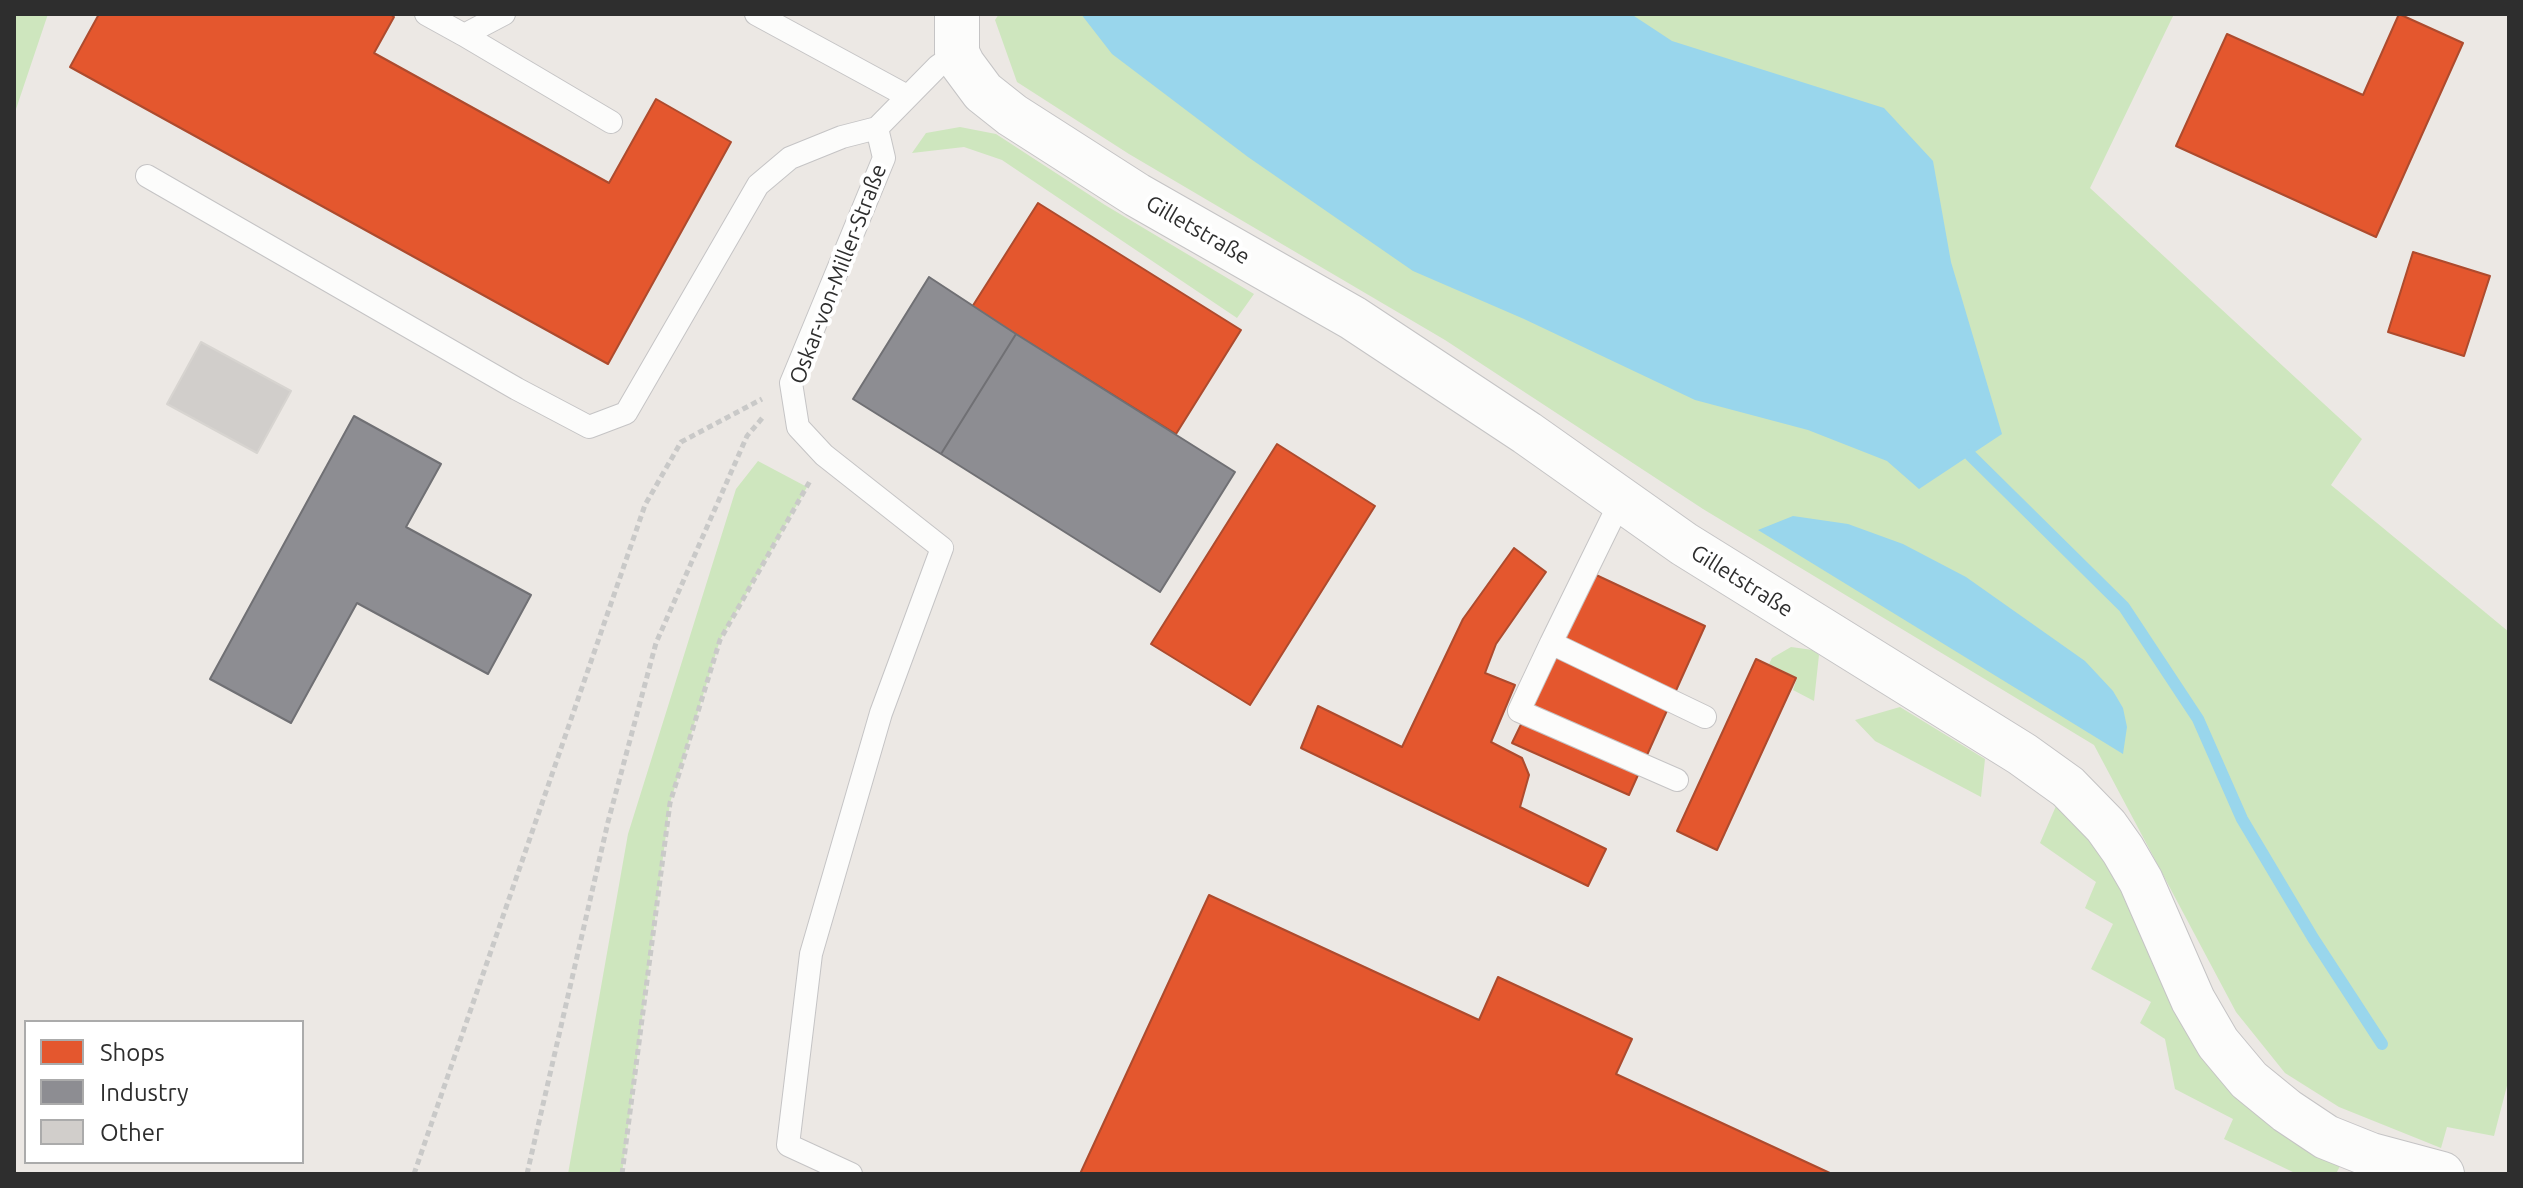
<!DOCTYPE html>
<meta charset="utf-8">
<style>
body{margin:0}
#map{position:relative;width:2523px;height:1188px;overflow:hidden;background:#ece8e4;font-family:Ubuntu,sans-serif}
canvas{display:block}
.frame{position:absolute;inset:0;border:16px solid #2e2e2e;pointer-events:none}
.legend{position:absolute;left:24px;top:1020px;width:280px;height:144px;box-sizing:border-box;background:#fff;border:2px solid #ababab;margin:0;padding:10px 14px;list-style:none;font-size:24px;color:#2e2e2e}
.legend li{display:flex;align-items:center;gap:16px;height:40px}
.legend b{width:40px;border:2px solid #ababab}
</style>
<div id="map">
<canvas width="2523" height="1188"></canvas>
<div class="frame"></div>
<ul class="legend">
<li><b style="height:22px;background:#e4572e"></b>Shops</li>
<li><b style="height:22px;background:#8d8d92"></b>Industry</li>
<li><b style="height:22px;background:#d1cecb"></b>Other</li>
</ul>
</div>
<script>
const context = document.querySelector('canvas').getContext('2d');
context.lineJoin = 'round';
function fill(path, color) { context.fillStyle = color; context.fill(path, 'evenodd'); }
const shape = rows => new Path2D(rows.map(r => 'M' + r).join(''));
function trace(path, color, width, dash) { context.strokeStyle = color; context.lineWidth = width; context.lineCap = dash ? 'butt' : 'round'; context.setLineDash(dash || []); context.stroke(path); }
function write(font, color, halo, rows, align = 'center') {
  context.font = font + ' Ubuntu,sans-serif'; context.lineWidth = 8; context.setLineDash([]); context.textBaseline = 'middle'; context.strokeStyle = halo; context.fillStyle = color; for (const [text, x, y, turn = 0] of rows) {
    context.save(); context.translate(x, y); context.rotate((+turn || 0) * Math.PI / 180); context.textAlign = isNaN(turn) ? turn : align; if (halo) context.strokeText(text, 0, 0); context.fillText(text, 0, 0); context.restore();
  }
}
const green = shape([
 [14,14,48,14,14,115],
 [999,14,2174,14,2090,188,2362,439,2331,485,2509,632,2509,1078,2494,1136,2447,1127,2441,1148,2339,1107,2285,1073,2236,1012,2094,745,1703,509,1445,340,1129,154,1017,82,995,20],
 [960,127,996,134,1105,205,1254,294,1237,318,1002,160,964,147,912,153,926,133],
 [758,461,807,487,720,640,670,803,622,1174,568,1174,628,834,736,489],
 [1791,647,1813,650,1819,655,1814,701,1793,690,1797,678,1769,664,1772,658],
 [1900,707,1985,759,1981,797,1875,741,1855,720],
 [2056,806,2093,840,2295,1142,2340,1166,2336,1174,2297,1174,2224,1139,2233,1119,2175,1089,2165,1039,2140,1023,2151,1002,2091,969,2113,924,2085,908,2096,882,2040,843]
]);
const water = shape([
 [1081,14,1631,14,1672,41,1884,108,1933,161,1951,262,2002,434,1919,489,1887,461,1808,430,1695,400,1524,319,1413,271,1248,157,1112,54],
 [1793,516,1848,524,1903,544,1966,577,2085,661,2113,691,2123,708,2127,727,2123,754,1758,530]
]);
const shops = shape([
 [99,14,390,14,394,17,374,53,609,183,656,99,731,142,608,364,70,67,99,14],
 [2399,14,2463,43,2376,237,2176,146,2227,34,2363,95,2399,14],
 [1038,203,1241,330,1176,434,972,307,1038,203],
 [2413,252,2490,276,2464,356,2388,332,2413,252],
 [1277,444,1375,506,1250,705,1151,644,1277,444],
 [1514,548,1546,572,1496,644,1485,673,1515,685,1491,742,1522,758,1529,775,1520,807,1606,849,1588,886,1301,748,1318,706,1402,747,1463,619,1514,548],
 [1594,574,1705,626,1629,795,1512,743,1594,574],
 [1756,659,1796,678,1717,850,1677,831,1756,659],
 [1209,895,1479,1020,1498,977,1632,1039,1616,1074,1832,1174,1080,1174,1209,895]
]);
const industry = shape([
 [929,277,1016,334,941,454,853,399,929,277],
 [1016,334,1235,472,1160,592,941,454,1016,334],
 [354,416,441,464,406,527,531,595,488,674,357,603,291,723,210,679,354,416]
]);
const stream = shape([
 [1970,455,2124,607,2198,719,2242,819,2313,938,2382,1044]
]);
const building = shape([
 [201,342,291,391,257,453,167,404,201,342]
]);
const path = shape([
 [414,1174,645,505,681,442,762,399],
 [527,1174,608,822,656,643,747,436,764,416],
 [622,1174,670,803,720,640,810,481]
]);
const service = shape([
 [426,14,464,35,504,14],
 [756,14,907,96],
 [464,35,611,122],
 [147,176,517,389,589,427,626,413,758,185,790,158,842,137,877,128],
 [1621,500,1551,643,1705,717],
 [1551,643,1519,711,1677,780],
 [851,1174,788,1145,811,954,881,713,942,548,824,455,798,427,791,383,884,158,877,128,938,66,957,53]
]);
const minor = shape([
 [957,14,957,53,963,65,983,92,1012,115,1137,195,1353,318,1527,433,1684,544,2022,754,2068,787,2106,826,2123,850,2141,881,2193,1000,2218,1043,2249,1080,2287,1111,2326,1137,2371,1155,2442,1174]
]);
const streetNames = [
 ["Gilletstraße",1198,230,30],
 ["Oskar-von-Miller-Straße",838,274,-69],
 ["Gilletstraße",1742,581,32]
];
fill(green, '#cee6be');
fill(water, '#99d6ec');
fill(shops, '#e4572e');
trace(shops, '#ad4b2e', 2);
fill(industry, '#8d8d92');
trace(industry, '#707074', 2);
trace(stream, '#99d6ec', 12);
fill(building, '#d1cecb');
trace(building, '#d7d4d0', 2);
trace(service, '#c5c4c5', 24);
trace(minor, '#c5c4c5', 46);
trace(path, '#c9c9c8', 5, [6, 4]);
trace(service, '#fcfcfb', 22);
trace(minor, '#fcfcfb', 44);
write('22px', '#2e2e2e', '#fff', streetNames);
</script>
